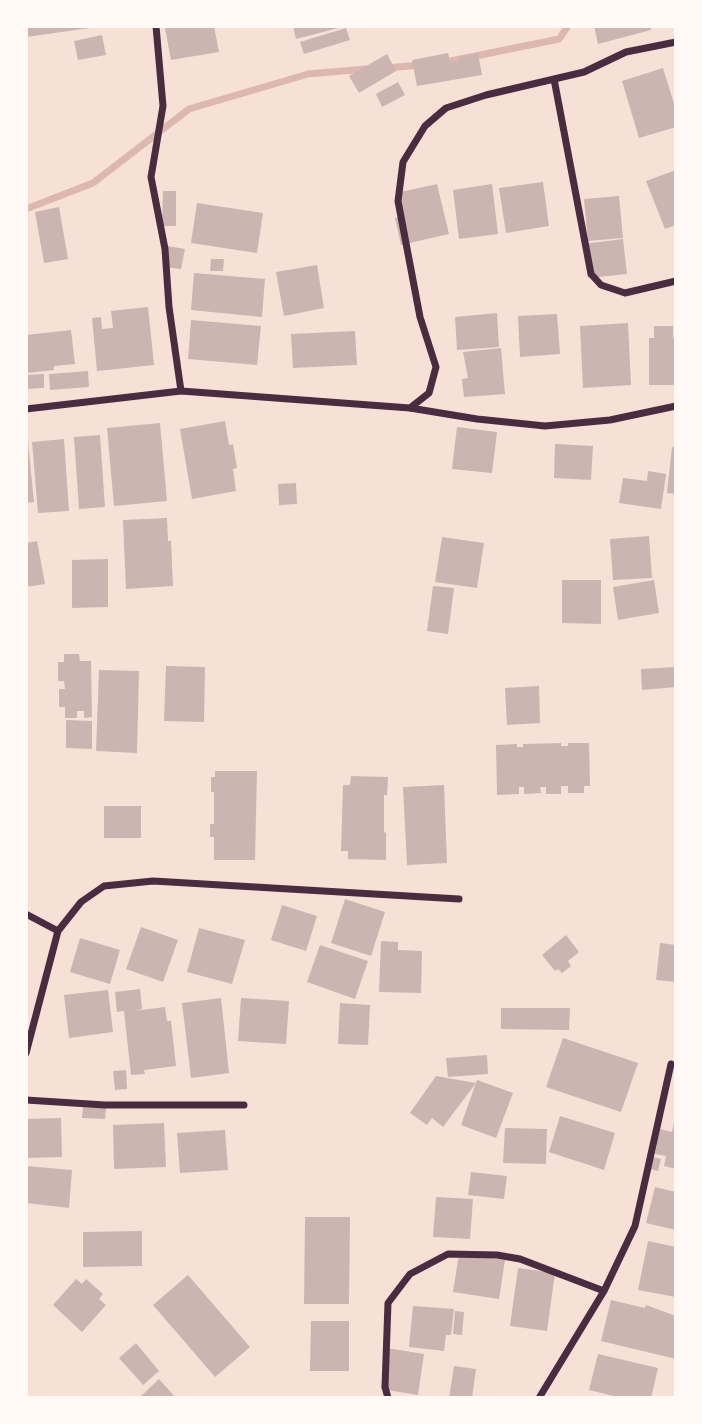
<!DOCTYPE html>
<style>
body{margin:0}
#map{position:relative;width:702px;height:1424px;overflow:hidden;background:#f7e1d7;font-family:"PT Sans Narrow",sans-serif}
canvas{display:block}
.frame{position:absolute;inset:0;border:28px solid #fffaf5;pointer-events:none}
</style>
<div id="map">
<canvas width="702" height="1424"></canvas>
<div class="frame"></div>
</div>
<script>
const context = document.querySelector('canvas').getContext('2d');
context.lineJoin = 'round';
const shape = rows => new Path2D(rows.map(r => 'M' + r).join(''));
function trace(path, color, width, dash) { context.strokeStyle = color; context.lineWidth = width; context.lineCap = dash ? 'butt' : 'round'; context.setLineDash(dash || []); context.stroke(path); }
function fill(path, color) { context.fillStyle = color; context.fill(path, 'evenodd'); }
const stream = shape([
 [441,63,559,39,568,26],
 [385,68,422,65],
 [26,209,93,183,189,109,308,74,366,69]
]);
const building = shape([
 [26,26,90,26,90,28,26,37],
 [174,26,214,26,219,52,171,60,165,28],
 [293,26,342,26,342,27,296,39],
 [594,26,651,26,651,30,598,44],
 [346,28,350,40,304,54,300,42],
 [102,35,106,55,78,60,74,41],
 [448,53,450,62,459,60,459,57,478,53,482,75,417,86,412,60],
 [387,54,396,71,359,93,349,76],
 [663,68,676,110,676,127,639,138,622,81],
 [398,82,405,95,382,107,376,94],
 [676,170,676,225,665,229,646,181],
 [543,182,549,226,506,233,499,188],
 [437,184,449,234,401,245,395,218,401,217,396,193],
 [492,184,498,234,459,239,453,190],
 [163,191,176,191,176,226,162,226],
 [619,196,623,238,588,241,584,199],
 [197,203,263,213,257,253,191,243],
 [59,207,68,259,44,263,35,212],
 [623,239,627,274,588,278,584,244],
 [168,246,185,249,181,269,165,267],
 [211,259,224,259,223,271,210,271],
 [317,265,324,308,284,316,276,272],
 [194,273,265,279,262,317,191,310],
 [148,307,154,365,97,371,92,318,101,317,102,329,113,328,111,311],
 [497,313,499,347,457,350,455,317],
 [557,314,560,354,520,357,518,316],
 [191,320,261,326,257,365,188,359],
 [628,323,631,385,583,388,580,326],
 [654,326,673,326,673,338,676,338,676,385,649,385,649,338,654,338],
 [71,330,75,364,54,366,54,370,27,373,26,335],
 [355,331,357,365,293,368,291,334],
 [501,348,505,394,464,397,462,379,468,378,463,352],
 [88,371,89,387,50,390,49,374],
 [44,374,44,388,26,389,26,375],
 [225,421,229,445,233,444,237,468,233,469,236,491,192,499,180,429],
 [160,423,167,501,114,506,107,428],
 [457,427,497,432,492,473,452,469],
 [100,435,105,507,79,509,74,437],
 [64,439,69,511,38,513,32,442],
 [26,442,28,442,34,502,26,503],
 [555,444,593,446,591,480,554,478],
 [672,447,676,447,676,494,667,493],
 [648,471,666,474,661,509,619,503,623,478,647,481],
 [296,483,297,504,279,505,278,484],
 [167,518,168,541,171,541,173,586,126,589,123,520],
 [649,536,652,578,613,580,610,539],
 [442,537,484,543,477,588,435,582],
 [37,541,45,584,26,587,26,543],
 [108,559,108,607,72,608,72,560],
 [562,580,601,580,601,624,562,623],
 [654,580,659,613,618,620,613,587],
 [433,586,454,588,448,634,427,631],
 [64,654,79,654,80,661,91,661,92,717,84,718,84,711,77,711,77,718,65,718,65,707,59,707,59,689,65,689,64,681,58,681,58,662,64,662],
 [166,666,205,667,204,722,164,721],
 [676,667,676,687,642,690,641,669],
 [99,670,139,671,137,753,96,751],
 [539,686,540,723,507,725,505,688],
 [66,720,92,721,92,749,66,748],
 [561,743,561,746,568,746,568,743,589,743,590,786,584,786,584,793,568,793,568,786,561,786,561,794,546,794,546,787,540,787,541,793,524,794,524,787,519,787,519,794,497,795,496,745,517,744,517,747,523,747,523,744],
 [215,771,257,771,255,860,214,860,214,837,210,837,210,824,214,824,214,792,211,792,211,777,215,777],
 [351,776,388,777,387,795,384,795,384,832,386,833,386,860,348,859,348,851,341,851,343,785,350,785],
 [444,785,447,863,407,865,403,787],
 [104,806,141,806,141,838,104,838],
 [345,899,385,912,371,956,331,943],
 [282,905,317,916,306,951,271,940],
 [141,927,178,940,163,982,126,969],
 [199,928,245,940,232,984,187,972],
 [566,935,579,952,568,961,571,966,562,973,558,969,555,971,542,955],
 [80,938,120,950,110,984,70,972],
 [381,941,398,942,398,950,422,951,421,993,379,992],
 [660,943,676,945,676,982,656,980],
 [320,945,368,961,355,999,307,982],
 [140,989,142,1009,133,1011,165,1007,167,1021,171,1021,176,1066,144,1070,145,1074,131,1075,124,1011,117,1012,115,992],
 [108,990,113,1032,69,1038,64,995],
 [221,998,229,1073,191,1078,182,1003],
 [241,998,289,1001,286,1044,238,1041],
 [340,1003,370,1005,368,1045,338,1044],
 [501,1008,570,1008,569,1030,501,1029],
 [563,1038,638,1063,621,1112,546,1087],
 [487,1055,488,1074,448,1077,446,1058],
 [126,1070,127,1089,115,1090,113,1071],
 [436,1076,476,1083,443,1127,432,1118,427,1125,410,1113],
 [477,1080,513,1093,496,1138,461,1125],
 [83,1107,106,1108,105,1119,82,1118],
 [560,1116,615,1133,604,1170,549,1152],
 [61,1118,62,1157,26,1158,26,1119],
 [675,1118,676,1118,676,1169,664,1166,666,1156,655,1154,660,1129,672,1132],
 [164,1123,166,1167,114,1169,113,1125],
 [505,1128,547,1129,546,1164,503,1163],
 [225,1130,228,1170,180,1173,177,1133],
 [649,1156,661,1159,658,1171,646,1168],
 [26,1166,72,1170,69,1208,26,1203],
 [471,1172,507,1176,504,1199,468,1195],
 [655,1187,676,1192,676,1230,646,1223],
 [436,1197,473,1199,470,1239,433,1237],
 [305,1217,350,1217,349,1304,304,1304],
 [142,1231,142,1266,83,1267,83,1232],
 [648,1241,676,1247,676,1297,638,1290],
 [459,1254,505,1260,499,1299,453,1292],
 [518,1268,555,1273,547,1331,510,1326],
 [188,1275,250,1347,215,1377,153,1305],
 [76,1279,82,1284,86,1279,103,1294,99,1299,106,1305,82,1332,53,1305],
 [611,1300,645,1308,646,1305,676,1316,676,1359,601,1341],
 [413,1306,454,1309,451,1335,446,1335,444,1351,409,1347],
 [455,1311,464,1312,462,1335,453,1334],
 [311,1321,349,1321,349,1371,310,1371],
 [136,1343,159,1371,143,1385,119,1358],
 [387,1348,424,1354,418,1395,381,1389],
 [598,1354,658,1368,651,1398,622,1398,589,1390],
 [454,1366,476,1369,472,1398,449,1398],
 [159,1379,176,1398,139,1398]
]);
const minor = shape([
 [156,26,163,106,151,177,165,249,169,307,181,391],
 [554,79,591,274,601,285,625,293,676,281],
 [410,408,429,393,436,367,420,317,398,201,403,162,425,126,446,108,486,95,584,72,626,52,676,42],
 [26,409,181,391,410,408,477,419,545,426,610,420,676,406],
 [26,914,58,931],
 [26,1053,58,931,81,902,104,886,153,881,459,899],
 [26,1100,105,1105,244,1105],
 [388,1398,385,1387,388,1303,410,1274,448,1254,497,1255,520,1259,604,1291],
 [539,1398,604,1291,635,1226,671,1064]
]);
trace(stream, '#dcb8b0', 7);
fill(building, '#ccb4b1');
trace(minor, '#4a2c40', 7);
</script>
